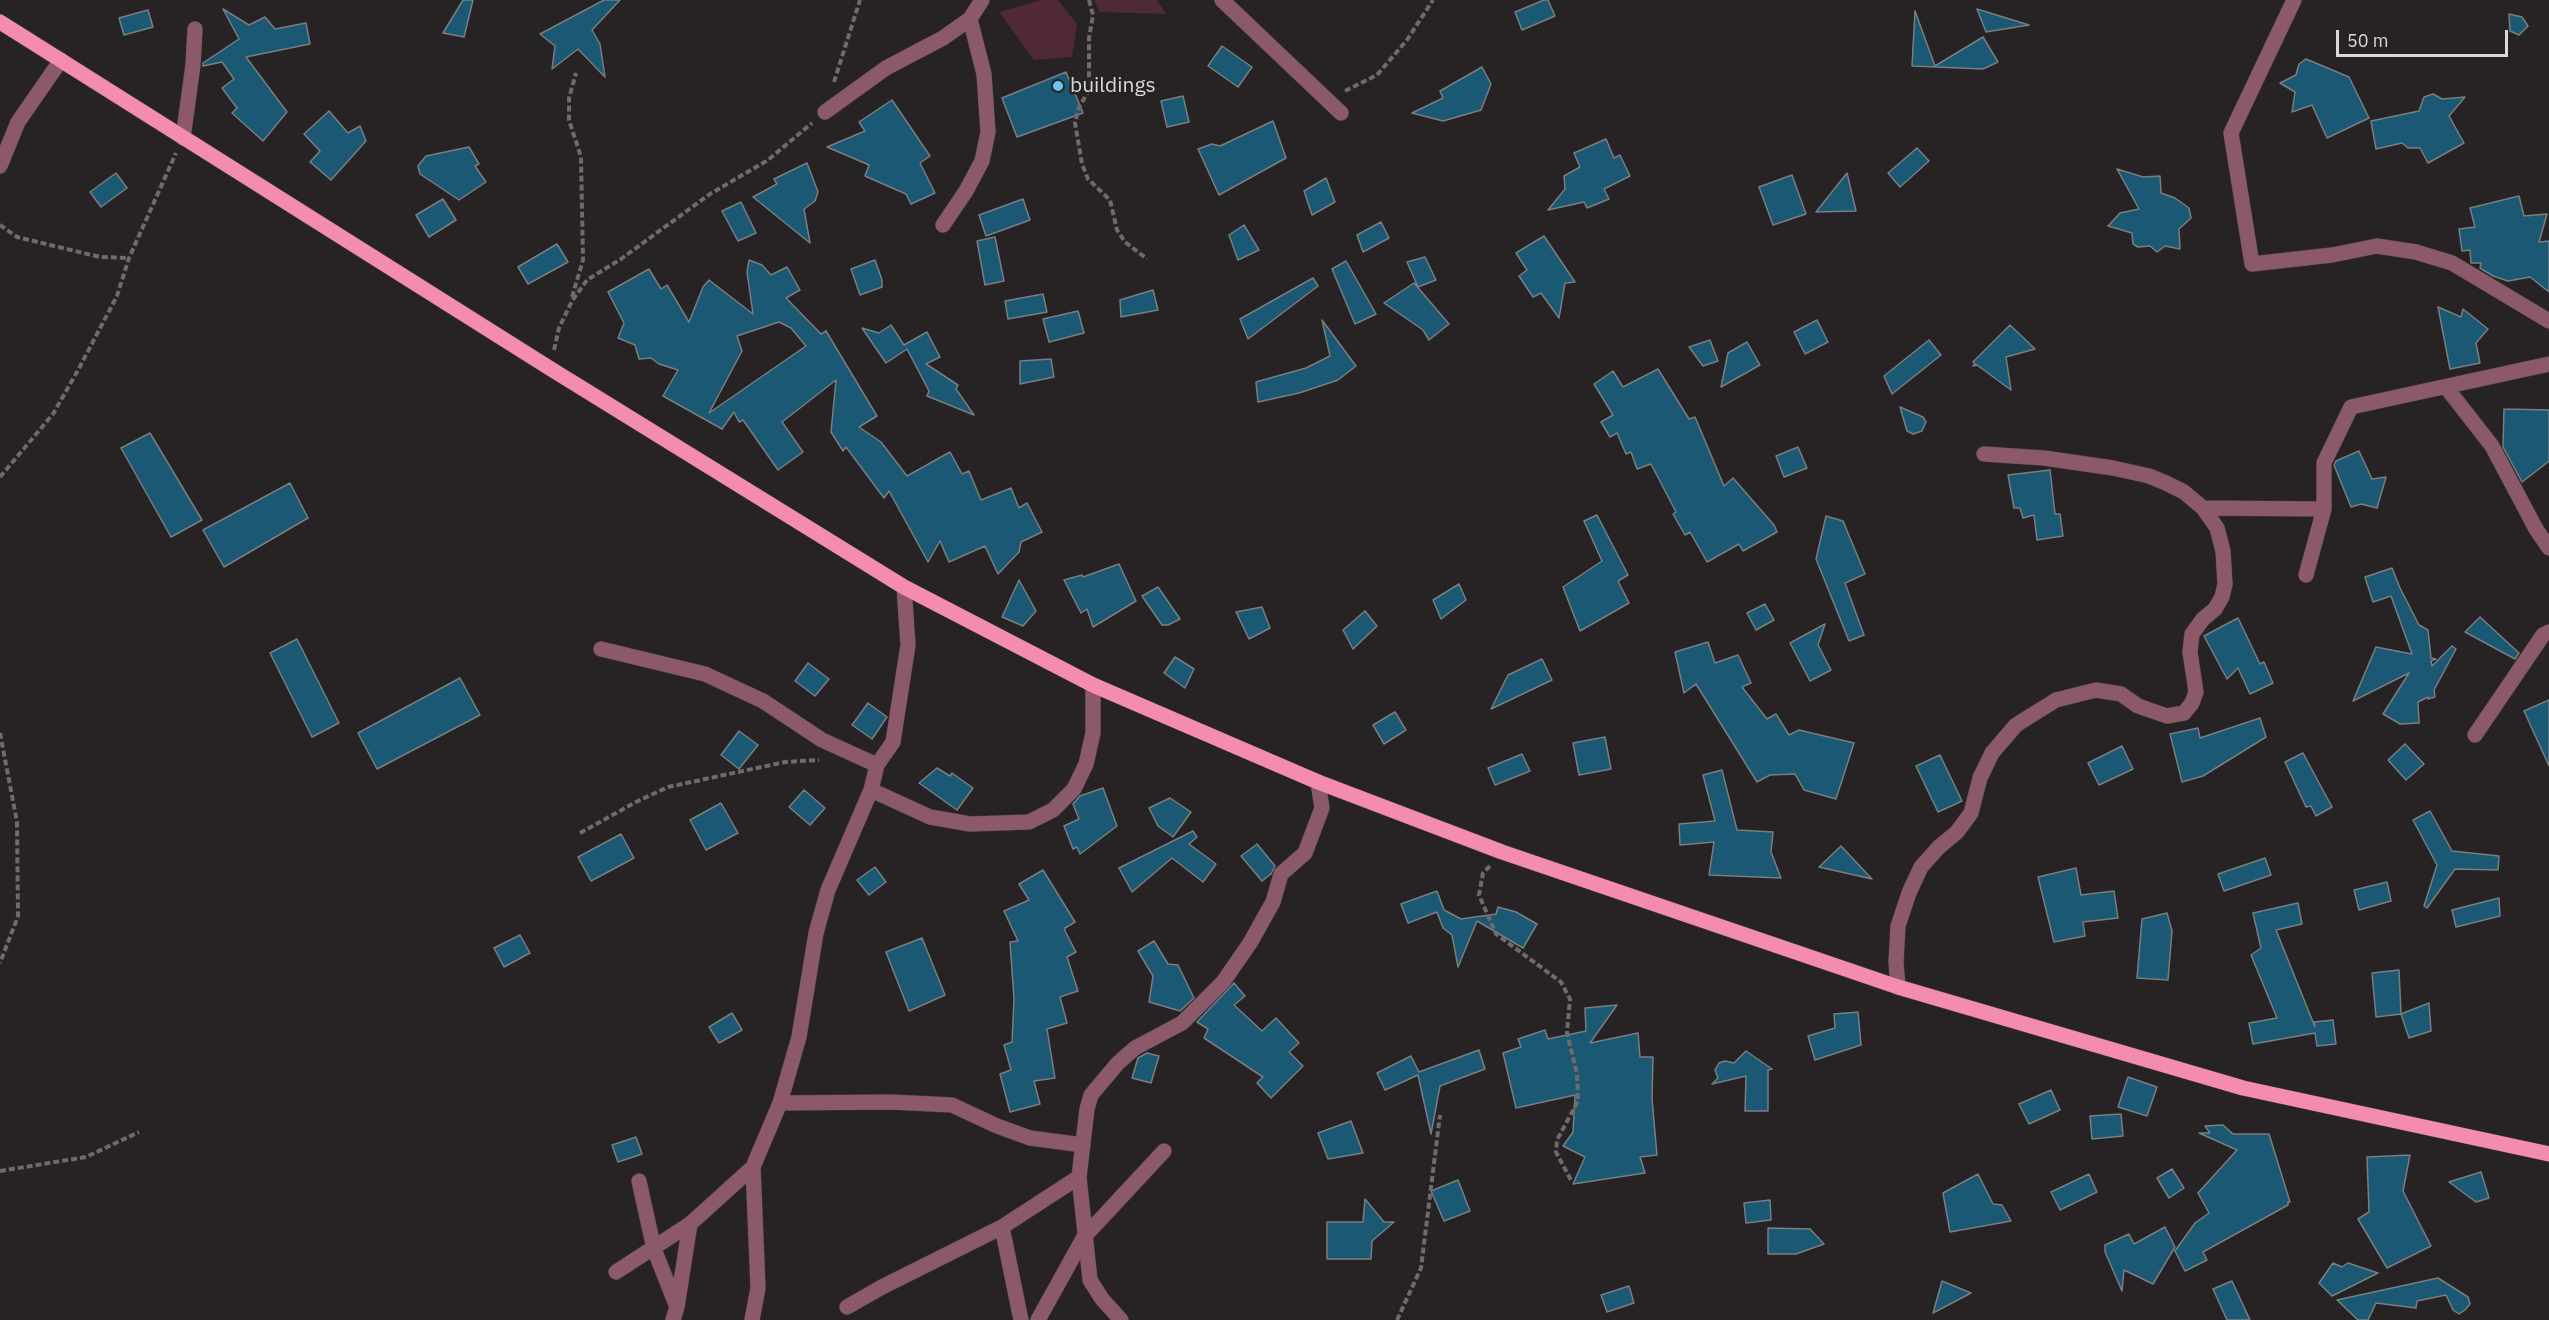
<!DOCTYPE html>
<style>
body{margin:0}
#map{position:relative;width:2549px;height:1320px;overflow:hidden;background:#272223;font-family:"IBM Plex Sans",sans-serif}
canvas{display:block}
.scale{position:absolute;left:2336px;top:30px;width:172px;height:27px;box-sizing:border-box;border:3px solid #dad7d7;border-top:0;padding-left:8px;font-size:18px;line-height:21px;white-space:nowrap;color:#dad7d7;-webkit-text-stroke:4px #272223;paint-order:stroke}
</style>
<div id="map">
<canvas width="2549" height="1320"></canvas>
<div class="scale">50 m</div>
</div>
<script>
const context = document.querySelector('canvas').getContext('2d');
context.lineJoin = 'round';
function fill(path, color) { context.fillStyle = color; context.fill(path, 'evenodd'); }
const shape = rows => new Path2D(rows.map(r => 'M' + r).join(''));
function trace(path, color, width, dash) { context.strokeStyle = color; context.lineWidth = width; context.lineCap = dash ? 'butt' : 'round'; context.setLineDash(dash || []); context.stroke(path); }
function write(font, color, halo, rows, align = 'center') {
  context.font = font + ' "IBM Plex Sans",sans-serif'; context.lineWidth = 5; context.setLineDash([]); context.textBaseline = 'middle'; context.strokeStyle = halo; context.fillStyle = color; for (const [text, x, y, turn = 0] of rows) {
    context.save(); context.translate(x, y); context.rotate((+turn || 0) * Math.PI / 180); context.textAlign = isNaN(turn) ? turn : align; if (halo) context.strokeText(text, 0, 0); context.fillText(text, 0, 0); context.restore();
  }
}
const green = shape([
 [1041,0,1058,0,1077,24,1072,57,1034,60,999,12],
 [1094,0,1157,0,1166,14,1100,12]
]);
const building = shape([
 [463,0,473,0,464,37,443,33,463,0],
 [604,0,620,0,592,30,600,44,605,77,578,49,552,69,555,46,540,34,604,0],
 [1544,0,1548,0,1555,16,1522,30,1515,12,1544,0],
 [223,9,249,25,265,17,275,29,306,23,310,44,246,57,287,112,263,141,232,113,237,108,222,88,234,79,222,62,203,66,203,63,239,39,223,9],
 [1977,9,2029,25,1986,32,1977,9],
 [148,10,153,27,124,35,119,18,148,10],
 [1915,11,1935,66,1983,37,1998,62,1983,69,1912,66,1915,11],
 [2509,14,2522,17,2528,26,2519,35,2510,31,2509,14],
 [1222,46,1252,67,1238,87,1208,66,1222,46],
 [2306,59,2349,77,2369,118,2327,138,2312,105,2292,112,2295,92,2280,83,2296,75,2299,64,2306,59],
 [1482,67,1491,84,1481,110,1443,121,1412,113,1443,98,1440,91,1482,67],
 [1066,72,1083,113,1017,137,1002,98,1066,72],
 [2433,94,2442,99,2465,97,2449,116,2464,143,2428,163,2420,148,2408,148,2402,143,2376,149,2371,121,2419,111,2424,97,2433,94],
 [1183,96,1189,122,1167,127,1161,101,1183,96],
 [892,100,930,156,920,163,935,193,911,204,906,194,865,176,869,165,827,147,865,131,859,122,892,100],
 [329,111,348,133,360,126,366,141,331,180,310,162,320,151,304,134,329,111],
 [1273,121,1286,158,1219,195,1198,149,1212,144,1220,146,1273,121],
 [1606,139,1614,158,1620,155,1630,176,1604,189,1609,199,1587,208,1584,202,1548,210,1565,189,1564,176,1580,167,1574,153,1606,139],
 [469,147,479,164,475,166,486,182,459,200,420,174,418,166,426,156,469,147],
 [1917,148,1929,161,1900,187,1888,173,1917,148],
 [807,163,818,192,815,201,804,209,810,243,753,197,777,184,774,179,807,163],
 [2117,169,2143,177,2160,176,2161,193,2175,198,2189,208,2191,218,2179,229,2180,249,2165,246,2157,252,2150,246,2138,247,2133,244,2132,233,2108,226,2120,213,2139,209,2117,169],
 [116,173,127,188,101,207,90,192,116,173],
 [1847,173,1856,211,1816,212,1847,173],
 [1792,175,1806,214,1773,225,1759,187,1792,175],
 [1326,178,1335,202,1312,215,1304,191,1326,178],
 [2519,196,2524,216,2547,214,2539,242,2549,241,2549,292,2530,277,2508,281,2493,276,2480,268,2481,263,2471,263,2470,250,2462,251,2459,229,2475,227,2470,208,2519,196],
 [443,199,456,220,429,237,416,215,443,199],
 [1023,199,1030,220,986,236,979,215,1023,199],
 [741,202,756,233,738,241,722,211,741,202],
 [1381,222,1389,238,1363,252,1357,235,1381,222],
 [1244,225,1259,250,1238,260,1229,235,1244,225],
 [1544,236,1575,282,1565,283,1559,318,1541,293,1533,297,1519,276,1527,270,1516,253,1544,236],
 [995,237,1004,281,985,285,977,241,995,237],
 [557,244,568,262,528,284,518,267,557,244],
 [1425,257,1436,280,1418,287,1407,262,1425,257],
 [749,260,762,265,771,275,787,267,800,290,786,298,821,334,826,331,877,416,859,427,881,442,907,476,950,452,962,474,969,471,981,500,1011,488,1019,508,1027,503,1042,532,1021,542,1019,552,998,574,985,546,949,562,940,541,928,562,889,491,884,498,846,447,843,451,831,432,836,380,782,422,803,452,778,470,743,420,739,422,734,412,722,429,663,396,678,370,659,364,651,358,639,359,635,345,618,338,624,323,608,292,649,269,661,289,667,285,689,322,703,287,709,280,753,314,747,272,749,260],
 [779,322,791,328,806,346,709,413,742,351,737,336,779,322],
 [875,260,882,280,882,287,860,295,851,269,875,260],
 [1346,261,1376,314,1355,324,1332,269,1346,261],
 [1313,278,1318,286,1248,339,1240,319,1313,278],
 [1414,283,1449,324,1429,340,1423,330,1384,303,1414,283],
 [1153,290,1158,310,1121,317,1120,300,1153,290],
 [1043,294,1047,312,1008,319,1005,301,1043,294],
 [2438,307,2461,317,2463,309,2488,329,2476,343,2480,363,2450,369,2438,307],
 [1078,311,1084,333,1049,342,1043,319,1078,311],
 [1322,320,1356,366,1338,380,1299,393,1258,402,1256,382,1306,368,1330,356,1322,320],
 [1817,320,1828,342,1805,354,1794,332,1817,320],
 [891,325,904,345,927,332,940,357,926,364,958,385,956,389,974,415,927,396,929,391,907,349,886,363,862,328,879,333,891,325],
 [2010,325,2035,349,2006,357,2011,390,1977,365,1973,366,1975,364,1973,362,2010,325],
 [1710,340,1718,361,1703,366,1689,347,1710,340],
 [1929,340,1941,355,1892,394,1884,376,1929,340],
 [1747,342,1760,365,1721,387,1728,353,1747,342],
 [1051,359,1054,377,1020,384,1020,361,1051,359],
 [1658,369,1689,419,1695,417,1724,486,1733,478,1774,525,1777,532,1743,551,1739,544,1707,562,1690,532,1685,535,1673,514,1676,512,1651,464,1637,469,1631,452,1626,454,1617,433,1610,437,1601,422,1613,415,1594,384,1613,371,1623,387,1658,369],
 [1900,407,1923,417,1926,422,1922,431,1913,434,1907,431,1900,407],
 [2504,409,2549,410,2549,461,2522,482,2503,447,2504,409],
 [150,433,202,520,171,537,121,448,150,433],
 [1798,447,1807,468,1784,477,1776,456,1798,447],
 [2359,451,2372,479,2386,477,2377,508,2361,504,2351,507,2334,465,2336,461,2359,451],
 [2050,470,2055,514,2060,514,2063,536,2037,540,2034,515,2023,518,2020,508,2014,508,2008,475,2050,470],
 [290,483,308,518,224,567,203,530,290,483],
 [1597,515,1628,575,1618,581,1629,603,1580,631,1563,587,1602,561,1584,521,1597,515],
 [1826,516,1843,521,1865,574,1845,583,1864,635,1849,641,1816,559,1826,516],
 [1119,564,1136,601,1093,627,1087,609,1081,613,1064,580,1082,575,1083,577,1119,564],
 [2392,568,2400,588,2419,625,2428,630,2431,658,2436,659,2431,661,2432,666,2452,646,2456,649,2434,690,2435,697,2428,699,2428,697,2418,702,2419,723,2400,724,2383,714,2409,673,2353,701,2376,647,2412,654,2391,596,2373,602,2365,577,2392,568],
 [1019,580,1036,611,1023,626,1002,617,1019,580],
 [1459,584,1466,600,1441,619,1433,600,1459,584],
 [1158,587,1180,619,1168,625,1162,625,1142,596,1158,587],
 [1765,604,1774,620,1756,630,1747,613,1765,604],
 [1262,607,1270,628,1249,639,1236,612,1262,607],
 [1365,611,1377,626,1353,649,1343,630,1365,611],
 [2480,617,2519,653,2515,659,2465,632,2480,617],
 [2238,618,2260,664,2264,662,2273,683,2250,694,2238,668,2227,679,2204,636,2238,618],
 [1825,624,1818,645,1831,670,1810,681,1790,643,1825,624],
 [297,639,339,723,312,737,270,653,297,639],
 [1708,642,1715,663,1738,655,1751,683,1742,687,1767,719,1776,714,1789,735,1799,730,1854,743,1836,799,1804,790,1795,774,1770,775,1757,782,1696,684,1684,693,1675,652,1708,642],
 [1175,657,1194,669,1185,688,1164,673,1175,657],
 [1542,659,1552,680,1491,709,1508,675,1542,659],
 [808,663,829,679,815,696,795,681,808,663],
 [460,678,480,715,377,769,358,733,460,678],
 [2549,700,2549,766,2524,711,2549,700],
 [868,703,887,717,872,739,852,725,868,703],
 [1395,712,1406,730,1384,744,1373,725,1395,712],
 [2260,718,2266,737,2203,776,2182,782,2170,734,2198,728,2200,738,2260,718],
 [739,731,758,745,739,769,721,755,739,731],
 [1605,737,1611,769,1579,775,1573,743,1605,737],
 [2405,744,2424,764,2406,780,2388,760,2405,744],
 [2122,746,2133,769,2099,785,2088,763,2122,746],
 [2303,753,2332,807,2316,816,2311,806,2306,807,2285,762,2303,753],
 [1522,754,1530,771,1495,785,1488,768,1522,754],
 [1940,755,1962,801,1938,812,1916,766,1940,755],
 [937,768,950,776,952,773,973,788,957,810,919,783,937,768],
 [1722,770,1737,830,1773,832,1771,852,1781,878,1709,875,1714,842,1680,845,1679,824,1715,821,1703,775,1722,770],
 [1103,788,1117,826,1080,854,1077,847,1073,849,1064,826,1079,819,1073,804,1080,796,1103,788],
 [804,790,825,808,810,825,789,807,804,790],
 [1170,798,1191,812,1173,837,1158,826,1149,808,1170,798],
 [721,803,738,833,706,850,690,820,721,803],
 [2430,811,2452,851,2499,856,2498,870,2455,869,2427,908,2424,906,2437,865,2413,820,2430,811],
 [1193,831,1197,837,1189,844,1216,864,1203,882,1172,858,1132,892,1119,868,1193,831],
 [621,834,634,858,591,881,578,857,621,834],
 [1257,844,1275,866,1271,874,1262,881,1241,856,1257,844],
 [1841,846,1872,879,1819,867,1841,846],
 [2265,858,2271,875,2224,891,2218,874,2265,858],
 [875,867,886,882,869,895,857,880,875,867],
 [2076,868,2081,895,2114,891,2118,918,2083,922,2085,936,2054,942,2038,877,2076,868],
 [1043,870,1075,922,1065,928,1065,931,1076,952,1067,957,1078,991,1060,997,1067,1023,1047,1029,1055,1078,1034,1081,1040,1104,1010,1112,1000,1074,1011,1070,1004,1045,1012,1042,1014,999,1010,942,1018,941,1004,911,1029,900,1019,884,1043,870],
 [2387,882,2391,901,2359,910,2354,890,2387,882],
 [1437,891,1444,910,1461,919,1496,914,1498,907,1516,912,1537,924,1523,948,1477,921,1458,967,1452,935,1443,928,1437,912,1408,923,1401,904,1437,891],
 [2499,898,2500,916,2456,927,2452,910,2499,898],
 [2298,903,2302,924,2276,930,2315,1027,2314,1022,2333,1020,2336,1044,2317,1046,2315,1033,2253,1044,2249,1023,2277,1018,2251,955,2261,948,2253,913,2298,903],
 [2167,913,2172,931,2168,980,2137,978,2142,919,2167,913],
 [520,935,530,953,504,967,494,948,520,935],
 [922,938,945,995,909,1011,886,952,922,938],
 [1154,941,1168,964,1178,965,1194,998,1180,1011,1149,1002,1153,976,1138,951,1154,941],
 [2399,970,2401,1014,2376,1017,2372,973,2399,970],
 [1234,983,1245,996,1234,1005,1262,1031,1276,1018,1299,1043,1289,1052,1303,1066,1271,1098,1257,1083,1263,1077,1204,1038,1208,1029,1197,1022,1234,983],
 [2429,1003,2431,1031,2409,1038,2401,1014,2429,1003],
 [1617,1005,1590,1043,1638,1033,1640,1057,1653,1057,1652,1099,1657,1155,1640,1157,1645,1173,1573,1184,1585,1157,1563,1146,1573,1132,1575,1095,1516,1108,1503,1053,1521,1047,1518,1039,1545,1030,1548,1039,1586,1031,1585,1008,1617,1005],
 [1858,1012,1861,1045,1815,1060,1808,1036,1835,1028,1834,1014,1858,1012],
 [732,1013,742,1030,719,1043,709,1027,732,1013],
 [1479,1050,1485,1069,1440,1086,1431,1134,1418,1075,1385,1090,1377,1073,1411,1056,1419,1072,1479,1050],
 [1746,1051,1772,1069,1768,1070,1768,1111,1745,1111,1746,1076,1712,1084,1718,1078,1715,1070,1719,1063,1725,1061,1734,1063,1746,1051],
 [1147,1053,1159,1056,1151,1083,1132,1078,1138,1058,1147,1053],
 [2128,1077,2157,1087,2147,1116,2118,1107,2128,1077],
 [2051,1090,2060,1110,2029,1124,2019,1104,2051,1090],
 [2121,1114,2123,1136,2092,1139,2090,1116,2121,1114],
 [1351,1121,1363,1153,1328,1159,1318,1133,1351,1121],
 [2223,1125,2233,1134,2269,1134,2290,1202,2288,1202,2288,1205,2203,1252,2207,1260,2185,1271,2175,1251,2195,1223,2209,1213,2198,1193,2237,1150,2199,1133,2210,1133,2205,1126,2223,1125],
 [636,1137,642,1154,618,1162,612,1145,636,1137],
 [2410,1155,2403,1191,2431,1246,2387,1268,2358,1219,2369,1212,2367,1157,2410,1155],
 [2172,1169,2184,1188,2169,1198,2157,1178,2172,1169],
 [2481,1172,2489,1198,2476,1202,2449,1182,2481,1172],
 [1978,1174,1993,1204,2002,1205,2011,1221,1950,1232,1943,1193,1978,1174],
 [2089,1174,2097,1192,2060,1210,2051,1192,2089,1174],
 [1458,1180,1470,1211,1444,1221,1431,1191,1458,1180],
 [1365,1199,1384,1222,1394,1222,1372,1241,1371,1259,1327,1259,1327,1222,1363,1222,1365,1199],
 [1770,1200,1771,1220,1746,1223,1744,1203,1770,1200],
 [2165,1227,2175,1247,2153,1284,2124,1270,2122,1291,2105,1252,2105,1245,2129,1234,2134,1244,2165,1227],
 [1768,1228,1810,1229,1824,1244,1796,1254,1768,1254,1768,1228],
 [2333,1263,2342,1267,2348,1263,2378,1273,2332,1296,2319,1283,2333,1263],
 [2438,1278,2468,1297,2470,1304,2465,1310,2459,1314,2453,1310,2446,1295,2417,1301,2416,1308,2376,1303,2368,1320,2358,1320,2337,1300,2438,1278],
 [1942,1281,1971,1293,1933,1313,1942,1281],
 [2232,1281,2250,1320,2227,1320,2213,1289,2232,1281],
 [1629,1286,1634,1303,1607,1312,1601,1295,1629,1286]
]);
const path = shape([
 [1089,0,1093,15,1089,38,1089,91,1079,107,1075,123,1082,164,1088,179,1110,200,1117,230,1125,242,1147,259],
 [834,82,860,0],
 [1345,91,1377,75,1407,40,1433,0],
 [0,225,17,237,100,257,129,258],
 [572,297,583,260,581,157,569,120,569,98,576,73],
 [554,350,559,328,572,301,587,280,621,259,710,194,768,160,812,123],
 [0,477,53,414,77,372,117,296,129,258,176,153],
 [0,733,17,822,18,916,0,963],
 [580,833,636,802,668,787,785,762,819,760],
 [1490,866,1483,873,1479,895,1496,934,1561,982,1570,999,1567,1033,1577,1074,1578,1101,1557,1140,1556,1152,1572,1182],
 [0,1171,86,1157,139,1132],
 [1397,1320,1421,1268,1440,1115]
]);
const minor = shape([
 [1222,0,1341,113],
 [2294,0,2231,133,2252,264,2332,255,2377,246,2416,252,2452,263,2549,321],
 [825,112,886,68,943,38,970,19,982,0],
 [183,138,193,65,195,29],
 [0,166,18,122,61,60],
 [943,225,966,191,982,161,988,132,984,74,970,19],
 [2446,387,2492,446,2536,529,2549,548],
 [2203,508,2324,509],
 [2306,575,2324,509,2324,463,2351,407,2549,364],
 [601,649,705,674,763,701,822,740,877,765],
 [2475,735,2543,635,2549,632],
 [871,790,930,817,970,824,1029,822,1053,810,1074,789,1086,764,1093,733,1093,685],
 [1898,987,1896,962,1898,926,1909,893,1921,867,1939,847,1957,832,1971,813,1980,778,1992,753,2016,725,2056,700,2096,690,2121,694,2138,706,2167,716,2184,713,2192,703,2196,692,2190,652,2192,634,2203,619,2215,609,2222,597,2225,584,2223,551,2217,528,2203,508,2184,492,2166,483,2149,476,2113,468,2044,458,1984,454],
 [780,1103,891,1102,952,1105,997,1126,1030,1138,1083,1145],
 [639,1181,654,1249,677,1307,673,1320],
 [1002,1227,1021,1320],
 [616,1272,690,1224,753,1167],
 [677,1307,690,1224],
 [847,1307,882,1287,1002,1227,1079,1177],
 [752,1320,758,1288,753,1167,780,1103,799,1037,816,933,828,890,871,790,877,765,893,742,908,645,904,587],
 [1038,1320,1084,1237,1164,1151],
 [1121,1320,1102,1299,1090,1280,1079,1177,1087,1109,1091,1095,1118,1063,1135,1048,1182,1023,1223,982,1250,943,1273,902,1281,874,1305,853,1322,808,1318,782]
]);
const major = shape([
 [0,22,551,369,904,587,1093,685,1318,782,1502,852,1898,987,2243,1088,2549,1154]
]);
const markers = [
 [1058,86,6,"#68c4f0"]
];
const poiNames = [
 ["buildings",1070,86]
];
fill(green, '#502937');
fill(building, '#1b5873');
trace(building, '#797e81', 1.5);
trace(minor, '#443f40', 16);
trace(major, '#443f40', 16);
trace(path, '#6f6b6b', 4, [6, 3]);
trace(minor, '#8b596a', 15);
trace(major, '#f38cb0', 15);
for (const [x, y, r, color] of markers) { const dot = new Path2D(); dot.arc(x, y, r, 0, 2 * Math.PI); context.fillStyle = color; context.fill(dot); trace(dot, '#272223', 2); }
write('21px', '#dad7d7', '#272223', poiNames, 'left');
</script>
